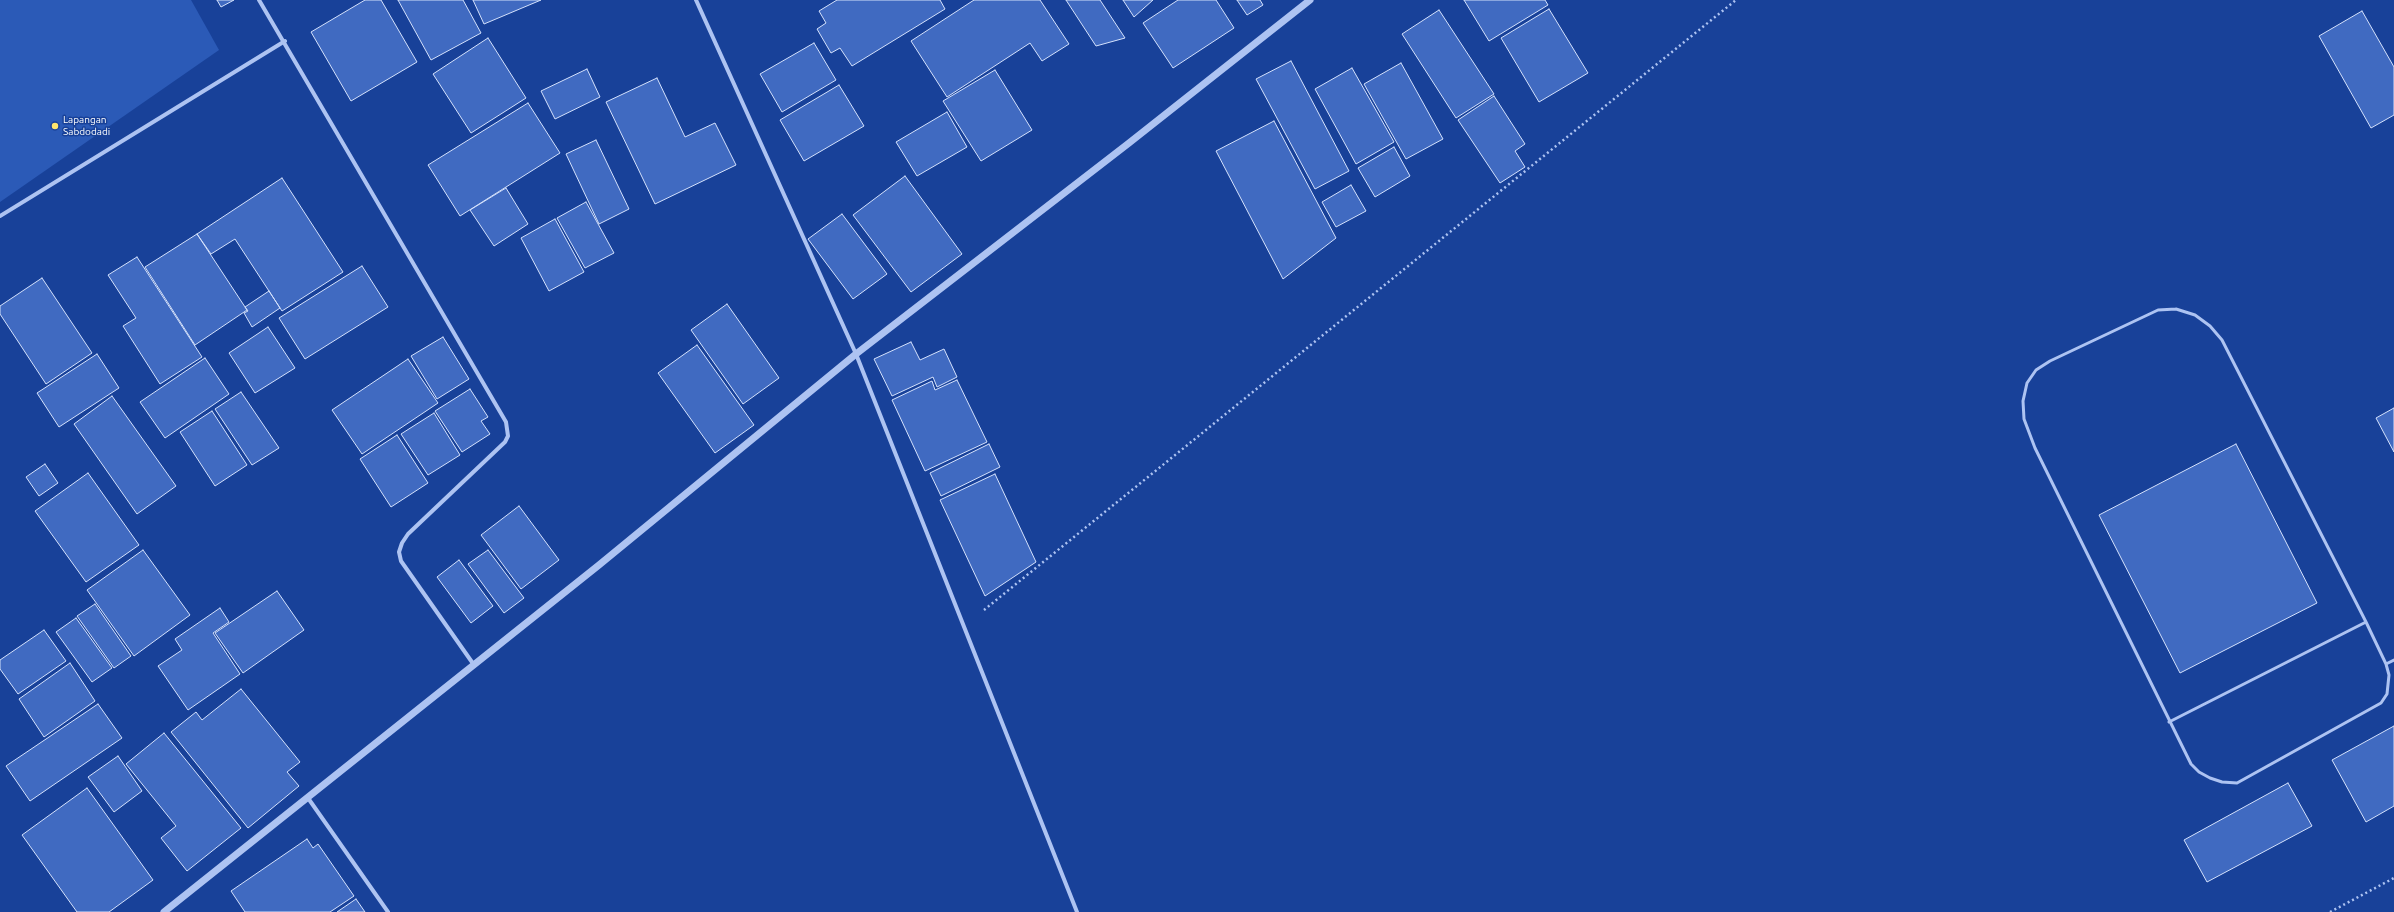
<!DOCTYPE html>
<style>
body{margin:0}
canvas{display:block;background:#184199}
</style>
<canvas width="2394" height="912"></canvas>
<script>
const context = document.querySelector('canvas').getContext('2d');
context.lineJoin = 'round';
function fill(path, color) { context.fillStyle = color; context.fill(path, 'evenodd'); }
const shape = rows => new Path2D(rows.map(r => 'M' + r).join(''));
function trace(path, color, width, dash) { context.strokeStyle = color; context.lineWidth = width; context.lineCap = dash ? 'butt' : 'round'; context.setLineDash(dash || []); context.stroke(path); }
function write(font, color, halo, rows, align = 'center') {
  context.font = font + ' Ubuntu,sans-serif'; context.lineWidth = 3; context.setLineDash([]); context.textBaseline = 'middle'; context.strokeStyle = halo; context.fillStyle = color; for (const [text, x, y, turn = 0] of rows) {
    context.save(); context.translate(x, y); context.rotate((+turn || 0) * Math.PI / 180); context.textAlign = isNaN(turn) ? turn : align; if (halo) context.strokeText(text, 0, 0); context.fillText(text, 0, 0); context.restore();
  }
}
const green = shape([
 [0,0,191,0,219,50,0,202]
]);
const building = shape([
 [217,0,234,0,221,7,217,0],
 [365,0,381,0,417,62,351,101,311,32,365,0],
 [398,0,463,0,481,33,431,60,398,0],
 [473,0,541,0,484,24,473,0],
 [837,0,940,0,945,9,852,66,840,48,831,53,817,29,826,23,819,11,837,0],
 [974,0,1040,0,1069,44,1042,61,1030,43,947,97,911,41,974,0],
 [1066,0,1100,0,1125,38,1096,46,1066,0],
 [1123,0,1153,0,1134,17,1123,0],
 [1178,0,1216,0,1234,28,1173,68,1143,23,1178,0],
 [1237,0,1260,0,1263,5,1247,15,1237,0],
 [1464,0,1545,0,1548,5,1489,41,1464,0],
 [1549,9,1588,73,1539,102,1501,38,1549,9],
 [1439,10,1494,94,1456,118,1402,34,1439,10],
 [2362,11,2394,67,2394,115,2371,128,2319,36,2362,11],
 [488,38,526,98,471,133,433,74,488,38],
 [814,43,836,80,782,112,760,74,814,43],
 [1291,61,1349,171,1315,189,1256,79,1291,61],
 [1401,63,1443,139,1406,159,1364,84,1401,63],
 [1352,68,1394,142,1356,164,1315,89,1352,68],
 [587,69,600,97,555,119,541,91,587,69],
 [995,70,1032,130,981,161,943,101,995,70],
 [657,78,685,137,715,123,736,165,655,204,606,102,657,78],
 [839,85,864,126,804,161,780,120,839,85],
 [1494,96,1525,144,1515,151,1525,167,1500,183,1458,120,1494,96],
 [528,103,560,153,460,216,428,165,528,103],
 [947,112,967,147,917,176,896,142,947,112],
 [1274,121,1336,238,1283,279,1216,151,1274,121],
 [596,140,629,209,599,224,566,154,596,140],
 [1394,147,1410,176,1375,197,1358,168,1394,147],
 [905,176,962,254,911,292,853,215,905,176],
 [282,178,343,272,282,311,235,239,211,254,197,234,282,178],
 [1351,185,1366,211,1336,227,1322,202,1351,185],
 [506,188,528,224,494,246,470,210,506,188],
 [586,202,614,253,585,268,557,218,586,202],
 [842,214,887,274,853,299,808,239,842,214],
 [555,219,584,272,549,291,521,238,555,219],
 [197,234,247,310,195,345,145,267,197,234],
 [137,257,202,357,160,384,123,326,136,318,108,275,137,257],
 [362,266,388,307,305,359,279,318,362,266],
 [42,278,92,353,46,384,0,314,0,306,42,278],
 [269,291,280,308,252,327,244,313,248,311,245,307,269,291],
 [727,304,779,378,743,404,691,330,727,304],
 [268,327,295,368,255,393,229,353,268,327],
 [443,337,469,379,437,399,411,356,443,337],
 [911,342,920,360,944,349,957,377,937,387,933,377,892,396,874,359,911,342],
 [697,345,754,425,715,453,658,373,697,345],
 [97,354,119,388,59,427,37,393,97,354],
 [205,358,229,394,165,438,140,402,205,358],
 [408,359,438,403,362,454,332,410,408,359],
 [957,380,987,442,925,471,892,400,932,381,935,390,957,380],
 [470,389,488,417,481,421,490,434,462,452,435,411,470,389],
 [241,392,279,448,252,465,215,409,241,392],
 [112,396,176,486,137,514,74,424,112,396],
 [2394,408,2394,452,2376,418,2394,408],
 [212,411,247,465,215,486,180,432,212,411],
 [434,413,460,455,428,475,401,434,434,413],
 [397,435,428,483,391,507,360,459,397,435],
 [989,444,1000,467,941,496,930,473,989,444],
 [2236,444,2317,603,2180,673,2099,515,2236,444],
 [45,464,58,483,39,496,26,477,45,464],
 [88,473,139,545,86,582,35,511,88,473],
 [995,474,1036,562,985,596,940,500,995,474],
 [519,506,559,560,521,589,481,535,519,506],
 [143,550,190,615,134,656,87,590,143,550],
 [488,550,524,598,504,613,468,564,488,550],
 [459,560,493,606,471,623,437,577,459,560],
 [277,591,304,630,243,673,215,633,277,591],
 [95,604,131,656,114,668,77,616,95,604],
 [220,608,229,622,213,633,240,674,188,710,158,666,182,650,175,639,220,608],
 [76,618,112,668,92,682,56,632,76,618],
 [44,630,66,661,18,694,0,669,0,660,44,630],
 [70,663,95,701,44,737,19,699,70,663],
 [241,689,300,762,287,772,299,786,248,828,171,732,196,712,202,720,241,689],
 [98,704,122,738,30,801,6,766,98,704],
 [2394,726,2394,806,2366,822,2332,760,2394,726],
 [164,733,241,828,187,871,161,838,176,826,126,764,164,733],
 [118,756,142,791,114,812,88,777,118,756],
 [2288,783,2312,826,2207,882,2184,840,2288,783],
 [87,788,153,880,109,912,77,912,22,835,87,788],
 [307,839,313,848,318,844,354,896,330,912,245,912,231,891,307,839],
 [356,899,365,912,337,912,356,899]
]);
const path = shape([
 [984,610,1736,0],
 [2330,912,2394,878]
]);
const service = shape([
 [2176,309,2195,315,2210,326,2222,340,2366,622,2386,664,2389,675,2387,694,2381,703,2237,783,2222,782,2210,778,2199,772,2191,764,2035,448,2024,419,2023,401,2027,383,2036,370,2050,361,2158,310,2176,309],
 [2386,664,2394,660],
 [2169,722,2366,622]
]);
const minor = shape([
 [259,0,506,422,508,436,505,442,408,534,402,543,399,552,401,561,474,665],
 [696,0,856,354,1077,912],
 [0,216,285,41],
 [308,798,388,912]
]);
const tertiary = shape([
 [164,912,599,565,856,354,1129,143,1310,0]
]);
const markers = [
 [55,126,4,"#ffe66d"]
];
const poiNames = [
 ["Lapangan",63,120],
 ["Sabdodadi",63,132]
];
fill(green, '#2b5ab7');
fill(building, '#406ac1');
trace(building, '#d4e1fc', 1);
trace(path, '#adc3f2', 2.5, [2, 3]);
trace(service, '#adc3f2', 3);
trace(minor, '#adc3f2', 4);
trace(tertiary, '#adc3f2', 7);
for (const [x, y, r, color] of markers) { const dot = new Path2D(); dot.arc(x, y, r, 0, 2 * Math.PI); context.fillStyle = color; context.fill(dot); trace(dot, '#184199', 1.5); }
write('10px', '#fff', '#184199', poiNames, 'left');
</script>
